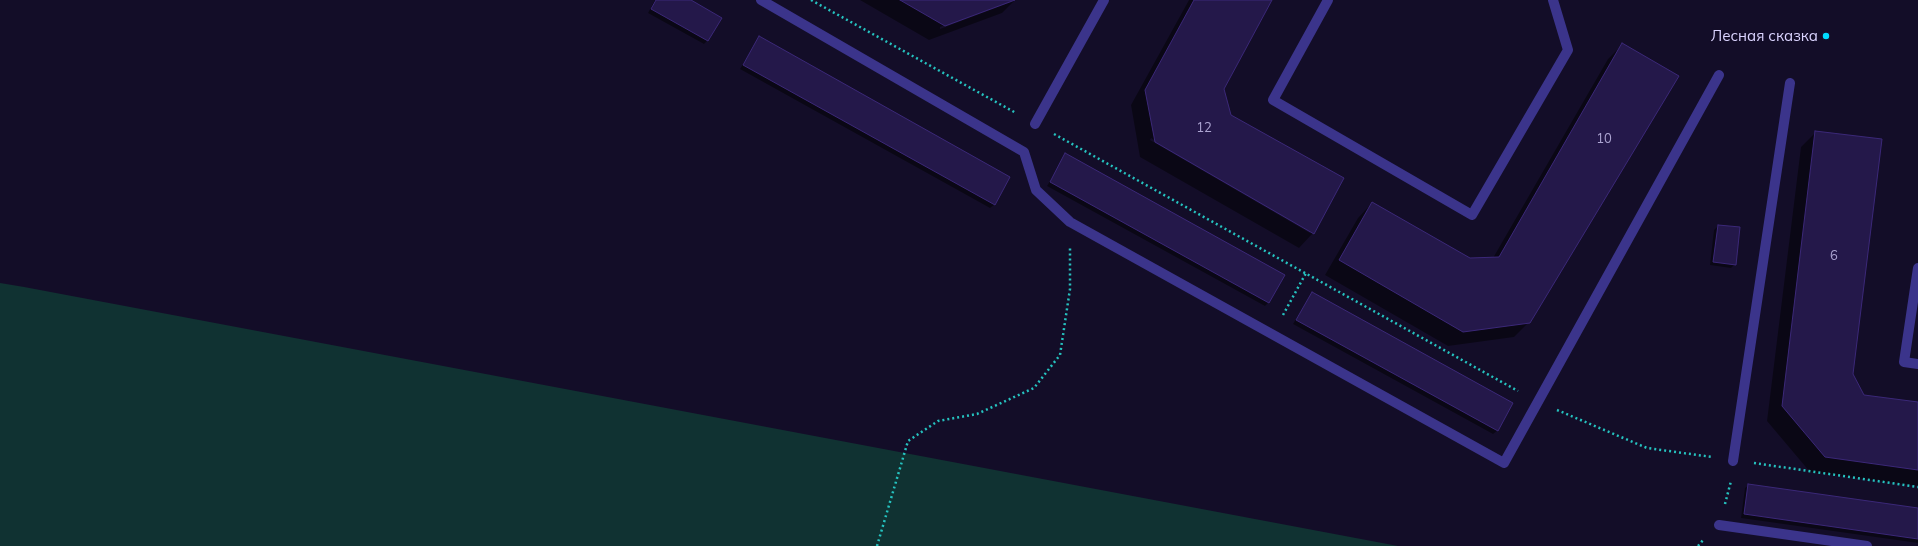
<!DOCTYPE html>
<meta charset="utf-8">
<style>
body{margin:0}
canvas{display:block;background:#130d28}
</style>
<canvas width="1918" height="546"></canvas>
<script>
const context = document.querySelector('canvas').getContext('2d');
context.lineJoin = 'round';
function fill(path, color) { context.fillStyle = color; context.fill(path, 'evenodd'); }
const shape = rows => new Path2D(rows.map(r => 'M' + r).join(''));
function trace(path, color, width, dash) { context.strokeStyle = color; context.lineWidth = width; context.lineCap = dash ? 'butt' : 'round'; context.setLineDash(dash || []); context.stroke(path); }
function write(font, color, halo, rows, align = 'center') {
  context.font = font + ' Mulish,sans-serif'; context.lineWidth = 3; context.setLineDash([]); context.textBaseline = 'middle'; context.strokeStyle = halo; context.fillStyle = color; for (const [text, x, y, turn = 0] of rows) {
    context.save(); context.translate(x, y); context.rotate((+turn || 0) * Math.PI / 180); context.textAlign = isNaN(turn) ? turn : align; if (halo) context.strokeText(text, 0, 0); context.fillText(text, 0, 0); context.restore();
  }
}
const green = shape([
 [0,283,24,287,1398,546,0,546]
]);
const shadow = shape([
 [655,0,689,0,708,40,704,44,648,13],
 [860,0,1015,0,1002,13,929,40],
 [1011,0,1011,2,940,29,940,27],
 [1189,0,1271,0,1223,89,1230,115,1313,233,1299,248,1140,157,1131,105],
 [1151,138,1310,230,1310,233,1150,140],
 [759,38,1009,178,994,205,990,208,740,69],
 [1623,44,1529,322,1514,337,1448,346,1325,275,1358,218,1372,203,1470,259,1493,258,1608,59],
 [1816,132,1852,374,1863,396,1918,403,1918,486,1810,472,1767,421,1801,147],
 [1066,155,1269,302,1265,306,1047,186],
 [1718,226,1735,264,1731,268,1710,265,1714,230],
 [1312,293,1512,404,1497,431,1493,434,1293,324],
 [1749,485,1918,509,1918,543,1741,518,1745,488]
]);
const building = shape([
 [656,0,691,0,722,18,708,41,651,9,656,0],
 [900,0,1015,0,945,26,900,0],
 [1194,0,1272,0,1224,89,1231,115,1344,178,1314,234,1155,142,1145,90,1194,0],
 [759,36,1010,177,995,205,743,65,759,36],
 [1622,43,1679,76,1530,323,1463,332,1339,260,1372,202,1470,258,1499,257,1622,43],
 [1815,131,1882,139,1853,374,1864,395,1918,402,1918,470,1825,457,1782,406,1815,131],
 [1065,153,1285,275,1269,303,1050,182,1065,153],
 [1718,225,1740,227,1736,265,1713,262,1718,225],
 [1312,292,1513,403,1498,431,1296,320,1312,292],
 [1748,484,1918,508,1918,539,1744,514,1748,484]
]);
const path = shape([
 [811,0,1016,113],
 [1054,134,1518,391],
 [1283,315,1306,273],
 [1557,410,1647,448,1712,457],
 [1754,463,1918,487],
 [1725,504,1731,481],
 [877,546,908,441,938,421,977,414,1034,388,1060,355,1070,289,1070,246],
 [1698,546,1704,539]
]);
const lane = shape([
 [761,0,1024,152,1036,190,1070,222,1504,463,1719,75],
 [1328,0,1273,100,1472,215,1568,50,1553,0],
 [1035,124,1104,0],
 [1918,268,1904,362,1918,364],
 [1733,461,1790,83],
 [1719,525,1867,546]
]);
const markers = [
 [1826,36,4,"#00dcff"]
];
const numberNames = [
 ["12",1204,128],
 ["10",1604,139],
 ["6",1834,256]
];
const poiNames = [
 ["Лесная сказка",1818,36]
];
fill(green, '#103232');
fill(shadow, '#0007');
fill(building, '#24184a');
trace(building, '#3b2878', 1);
trace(path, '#25c2bf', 2.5, [2, 3]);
trace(lane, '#3b348b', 10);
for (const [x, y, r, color] of markers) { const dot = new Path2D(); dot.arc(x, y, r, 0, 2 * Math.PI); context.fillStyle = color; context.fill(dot); trace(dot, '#130d28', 1.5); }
write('13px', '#ada5d2', null, numberNames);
write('15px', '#dbd4ff', '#130d28', poiNames, 'right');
</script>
